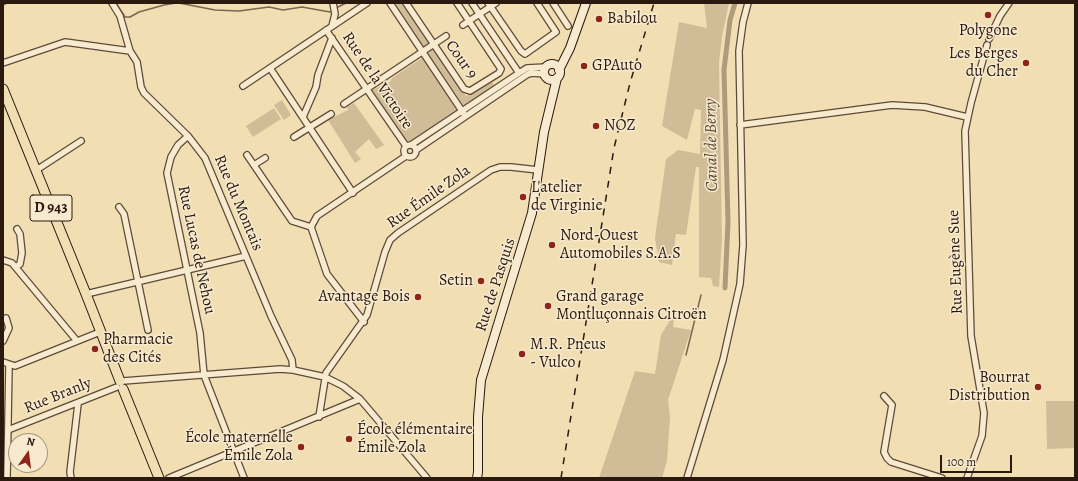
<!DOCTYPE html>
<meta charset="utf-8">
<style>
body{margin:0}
#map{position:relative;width:1078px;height:481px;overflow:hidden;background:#f2deb3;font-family:Alegreya,serif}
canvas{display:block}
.frame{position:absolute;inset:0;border:4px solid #2b1910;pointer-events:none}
.north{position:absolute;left:8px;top:433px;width:40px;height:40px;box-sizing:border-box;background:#f7eace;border:1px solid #a59682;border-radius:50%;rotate:14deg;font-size:11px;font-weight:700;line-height:16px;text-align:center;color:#2b1910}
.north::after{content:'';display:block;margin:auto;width:14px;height:18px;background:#8f2418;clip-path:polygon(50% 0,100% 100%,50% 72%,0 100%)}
.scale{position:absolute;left:940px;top:455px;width:72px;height:18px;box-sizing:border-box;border:2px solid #2b1910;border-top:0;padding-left:5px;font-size:12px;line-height:14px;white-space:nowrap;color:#2b1910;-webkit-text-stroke:3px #f7eace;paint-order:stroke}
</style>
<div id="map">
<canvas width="1078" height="481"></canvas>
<div class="frame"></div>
<div class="north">N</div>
<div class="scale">100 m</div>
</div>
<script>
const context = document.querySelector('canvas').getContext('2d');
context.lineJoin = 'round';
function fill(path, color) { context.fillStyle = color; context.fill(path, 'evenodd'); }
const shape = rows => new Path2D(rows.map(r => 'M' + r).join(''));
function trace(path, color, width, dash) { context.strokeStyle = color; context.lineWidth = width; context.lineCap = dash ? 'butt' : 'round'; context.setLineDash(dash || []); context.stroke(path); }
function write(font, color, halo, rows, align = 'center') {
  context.font = font + ' Alegreya,serif'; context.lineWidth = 3; context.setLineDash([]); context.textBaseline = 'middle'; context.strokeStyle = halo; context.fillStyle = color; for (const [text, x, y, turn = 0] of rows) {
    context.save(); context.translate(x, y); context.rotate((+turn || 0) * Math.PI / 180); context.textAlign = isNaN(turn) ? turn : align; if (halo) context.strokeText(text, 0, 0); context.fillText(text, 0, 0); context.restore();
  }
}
const green = shape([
 [395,3,403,3,430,43,424,47],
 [704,3,729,3,722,37,719,63,722,239,719,287,713,286,711,278,699,277,699,167,696,167,686,235,676,234,672,265,659,262,655,238,666,159,678,150,700,154,701,110,695,109,687,140,662,126,679,22,707,28],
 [433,49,466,96,491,81,495,85,464,106,428,53],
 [422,58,458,112,412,141,408,141,404,139,372,90,390,82,392,78],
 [282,100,291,115,284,120,274,105],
 [354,103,384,145,376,149,369,139,355,152,361,159,355,163,328,120,348,110,347,107],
 [274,108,281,119,253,137,246,126],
 [675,312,673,327,691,330,668,400,670,417,667,461,662,478,599,478,635,371,655,374,661,335],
 [1046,401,1075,401,1075,448,1047,449]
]);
const stream = shape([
 [116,3,125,17,130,17,139,12,164,5,176,3],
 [179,3,215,10,239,11,269,7,283,10,302,7,330,12,333,10],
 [3,5,7,3],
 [336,8,346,3],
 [686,355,701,295]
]);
const canal = shape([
 [725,288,728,222,724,70,730,20,735,3]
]);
const street = shape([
 [112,3,120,16,130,51],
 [390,3,464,114],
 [406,3,464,89,470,91,499,73,501,69,457,3],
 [472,3,519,73],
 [488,3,521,51,525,54,556,32,537,3],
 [553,3,568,26],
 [463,25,496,3],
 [332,26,335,14,333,3],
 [326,30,406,146],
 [989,39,1000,16,1009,3],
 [3,63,65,42,130,51,137,62,141,87,144,93,188,136,205,158,271,316,292,360,293,370],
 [270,68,353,193],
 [243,86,367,3],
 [344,104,446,36],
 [303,117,316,87,318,75,332,38],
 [740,125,892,105,925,107,967,117],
 [188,136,178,145,171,157,167,173,200,333,204,375,244,478],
 [294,137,331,114],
 '404 151a6 6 0 1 1 12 0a6 6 0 1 1-12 0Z',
 [411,145,519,73,527,68,546,67],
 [416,150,528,74,533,73,544,74],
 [247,155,292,221,311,227],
 [254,165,265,158],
 [35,171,81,141],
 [119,207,124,214,148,330],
 [3,260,12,263,77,341],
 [16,267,20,264,22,253,20,234,17,229],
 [86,294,246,256],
 [364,322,327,274,311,227,317,216,406,156],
 [3,341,9,328,6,318],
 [3,362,15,366,100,332],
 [123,381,280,369,293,370,325,377,343,386,360,399,427,478],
 [884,396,892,405,884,452,887,458,891,462,942,478],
 [319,417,326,373,367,315,385,252,390,240,398,233,491,170,500,167,511,167,538,170],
 [8,430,117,387],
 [7,478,9,365],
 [71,478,70,472,78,404],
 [169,478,360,399],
 [687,478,723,360,740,284,743,245,739,51,743,22,748,3],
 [967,478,982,436,984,413,971,336,965,131,971,103,987,45]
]);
const secondary = shape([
 '544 72a8 8 0 1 1 16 0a8 8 0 1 1-16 0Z',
 [559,70,570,48,586,3],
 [477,478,478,472,478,417,481,380,532,213,544,132,557,78]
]);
const primary = shape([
 [3,89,86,294,120,381],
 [123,389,159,478]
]);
const rail = shape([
 [561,478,614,148,630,83,654,3]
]);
const markers = [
 [988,15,4,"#8f2418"],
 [599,19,4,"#8f2418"],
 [1026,63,4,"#8f2418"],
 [584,66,4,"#8f2418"],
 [596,126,4,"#8f2418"],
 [523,197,4,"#8f2418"],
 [552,245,4,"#8f2418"],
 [481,281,4,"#8f2418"],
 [418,297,4,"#8f2418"],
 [548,306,4,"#8f2418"],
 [95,349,4,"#8f2418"],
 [522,354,4,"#8f2418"],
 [1038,387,4,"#8f2418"],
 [349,439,4,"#8f2418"],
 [301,447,4,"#8f2418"]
];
const shields = [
 [51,208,42]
];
const shieldNames = [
 ["D 943",51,208]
];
const poiNames = [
 ["Babilou",607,19],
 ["Polygone",988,31,"center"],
 ["Les Berges",1018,54,"right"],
 ["du Cher",1018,72,"right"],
 ["GPAuto",592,66],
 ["NOZ",604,126],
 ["L'atelier",531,188],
 ["de Virginie",531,206],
 ["Nord-Ouest",560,236],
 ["Automobiles S.A.S",560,254],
 ["Setin",473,281,"right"],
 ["Avantage Bois",410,297,"right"],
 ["Grand garage",556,297],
 ["Montluçonnais Citroën",556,315],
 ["Pharmacie",103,340],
 ["des Cités",103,358],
 ["M.R. Pneus",530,345],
 ["- Vulco",530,363],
 ["Bourrat",1030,378,"right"],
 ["Distribution",1030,396,"right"],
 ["École élémentaire",357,430],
 ["Émile Zola",357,448],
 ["École maternelle",293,438,"right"],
 ["Émile Zola",293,456,"right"]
];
const streetNames = [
 ["Cour 9",461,60,55],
 ["Rue de la Victoire",377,81,56],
 ["Rue Émile Zola",429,197,-35],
 ["Rue du Montais",238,203,67],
 ["Rue Lucas de Nehou",196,250,78],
 ["Rue Eugène Sue",956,262,-92],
 ["Rue de Pasquis",496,285,-72],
 ["Rue Branly",58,396,-22]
];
const waterNames = [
 ["Canal de Berry",712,145,-91]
];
fill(green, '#d0bd97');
trace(stream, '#7a6751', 1.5);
trace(canal, '#ae9b7c', 5);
trace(street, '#5d4a39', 8);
trace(secondary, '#2b1910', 10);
trace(primary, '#2b1910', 11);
trace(street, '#f7eace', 5.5);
trace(secondary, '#f7eace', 8);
trace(primary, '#f2deb3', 9);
trace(rail, '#2b1910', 1.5, [7, 7]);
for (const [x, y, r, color] of markers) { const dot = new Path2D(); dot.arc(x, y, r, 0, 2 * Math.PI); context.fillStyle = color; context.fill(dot); trace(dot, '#f7eace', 1.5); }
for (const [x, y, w] of shields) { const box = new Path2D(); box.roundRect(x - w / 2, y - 13, w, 26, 3); context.fillStyle = '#f7eace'; context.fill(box); trace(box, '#2b1910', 1); }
write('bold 15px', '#2b1910', null, shieldNames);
write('16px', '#2b1910', '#f7eace', poiNames, 'left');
write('16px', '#2b1910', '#f7eace', streetNames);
write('italic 17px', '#5f4d3b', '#f7eace', waterNames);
</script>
